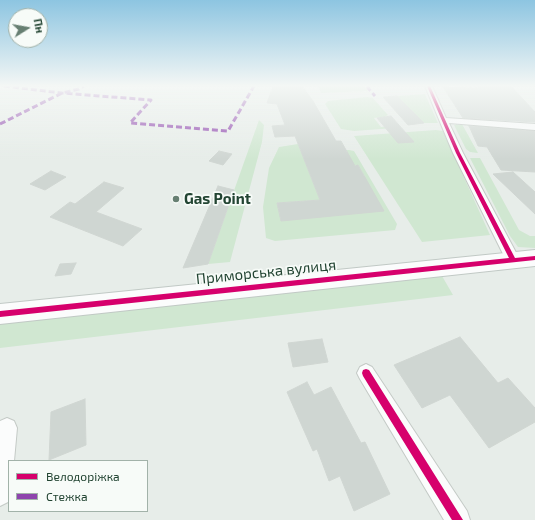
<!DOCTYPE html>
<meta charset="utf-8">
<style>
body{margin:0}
#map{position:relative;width:535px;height:520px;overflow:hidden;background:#e7ede9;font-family:"Exo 2",sans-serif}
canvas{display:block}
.legend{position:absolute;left:8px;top:460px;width:140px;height:52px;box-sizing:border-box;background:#f7fbf8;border:1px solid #a2b2a9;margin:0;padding:5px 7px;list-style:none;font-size:12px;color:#224432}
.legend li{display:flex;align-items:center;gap:8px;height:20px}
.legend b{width:20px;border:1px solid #a2b2a9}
.north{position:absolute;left:8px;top:8px;width:40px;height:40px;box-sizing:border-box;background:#f7fbf8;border:1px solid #a2b2a9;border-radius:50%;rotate:79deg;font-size:11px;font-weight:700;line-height:16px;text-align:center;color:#224432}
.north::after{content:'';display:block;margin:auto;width:14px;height:18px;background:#677f72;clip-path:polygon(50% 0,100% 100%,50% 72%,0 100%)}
</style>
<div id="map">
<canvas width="535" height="520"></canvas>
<ul class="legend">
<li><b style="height:5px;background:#d6006c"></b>Велодоріжка</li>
<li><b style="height:5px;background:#8e44ad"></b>Стежка</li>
</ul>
<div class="north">Пн</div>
</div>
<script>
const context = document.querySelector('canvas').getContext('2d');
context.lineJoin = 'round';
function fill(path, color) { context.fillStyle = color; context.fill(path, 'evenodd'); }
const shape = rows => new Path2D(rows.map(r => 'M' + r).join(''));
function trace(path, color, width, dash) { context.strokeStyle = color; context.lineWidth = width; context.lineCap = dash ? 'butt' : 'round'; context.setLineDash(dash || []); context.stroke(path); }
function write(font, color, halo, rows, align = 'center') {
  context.font = font + ' "Exo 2",sans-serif'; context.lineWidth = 3.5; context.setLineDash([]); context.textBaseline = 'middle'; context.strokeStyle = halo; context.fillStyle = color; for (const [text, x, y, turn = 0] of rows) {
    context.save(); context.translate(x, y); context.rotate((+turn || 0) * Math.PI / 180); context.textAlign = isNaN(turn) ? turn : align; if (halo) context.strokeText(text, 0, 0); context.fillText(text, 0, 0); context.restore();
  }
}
const green = shape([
 [318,86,365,86,368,91,321,93],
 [425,94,438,123,424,123,397,96],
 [367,97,373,98,388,115,385,117,374,118,381,127,393,126,395,128,354,131,341,129,325,104,328,101],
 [259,120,264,125,262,142,230,262,208,264],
 [462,124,478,153,470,152,466,149,454,125],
 [436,130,443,131,490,235,422,242,354,136],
 [298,144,320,200,277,203,281,220,365,177,358,165,324,168,347,152,346,150,349,150,354,151,397,224,395,230,275,241,266,238,263,207,269,168,279,147],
 [470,158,480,158,519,230,530,236,535,236,535,248,518,247,510,236],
 [438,269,453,295,0,348,0,321]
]);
const building = shape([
 [273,86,302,86,313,101,336,141,341,141,355,166,358,165,384,211,281,221,277,203,320,200,295,136,275,137,272,126,285,125,277,104,267,103,273,86],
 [477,86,511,86,535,112,535,122,463,118,443,87,479,88,477,86],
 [397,96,424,123,408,125,383,97,397,96],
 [391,116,414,142,398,143,377,118,391,116],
 [469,126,535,131,535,172,501,170,487,147,478,146,469,126],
 [219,151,232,154,223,165,209,161,219,151],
 [51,171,66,177,45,190,30,184,51,171],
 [513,172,535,192,535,214,493,174,513,172],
 [104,182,124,188,96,212,142,229,123,246,50,217,70,202,75,204,104,182],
 [218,186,234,190,208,264,183,268,218,186],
 [76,263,71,274,55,276,60,264,76,263],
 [460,337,498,383,508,378,535,408,535,422,489,448,450,395,422,408,394,365,460,337],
 [322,339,328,362,293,367,288,343,322,339],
 [307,382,314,395,331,387,361,443,365,442,390,494,354,511,340,476,329,481,317,449,313,451,287,392,307,382],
 [85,399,86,445,49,460,51,412,85,399]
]);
const street = shape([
 [425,86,432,86,446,118,535,124,535,130,449,123,463,153,520,260,518,264,513,265,508,264,506,260,453,153,425,86],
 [366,364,372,367,467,511,470,520,444,520,360,379,357,373,360,367,366,364],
 [7,418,14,421,17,428,14,461,9,461,9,500,8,502,0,506,0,421,7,418]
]);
const secondary = shape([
 [535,250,535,266,0,324,0,304,535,250]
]);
const quiet = shape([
 [4,86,62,93,151,100,130,123,228,131,254,86],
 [369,86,368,88,375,96],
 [0,124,62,93,79,89,84,86]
]);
const cycleway = shape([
 [427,86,430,86,460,153,515,258,535,256,535,260,0,317,0,311,509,258,456,153,427,86],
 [366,369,369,370,463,520,452,520,363,376,362,373,363,370,366,369]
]);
const markers = [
 [176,199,4,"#677f72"]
];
const poiNames = [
 ["Gas Point",184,199]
];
const streetNames = [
 ["Приморська вулиця",266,272,-6]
];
fill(green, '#d0e7d1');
fill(building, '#cfd6d2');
trace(building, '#d0d6d2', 1);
trace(street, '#c4cac6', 2);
trace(secondary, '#c1c9c5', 2);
fill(street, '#fbfcfc');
fill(secondary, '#fbfcfc');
trace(quiet, '#8e44ad', 3, [6, 3]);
fill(cycleway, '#d6006c');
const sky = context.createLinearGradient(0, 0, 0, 159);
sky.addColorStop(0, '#8dc5e1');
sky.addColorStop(0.54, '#f4f7f5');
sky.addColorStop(1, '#f4f7f500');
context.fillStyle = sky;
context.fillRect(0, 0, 535, 159);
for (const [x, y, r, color] of markers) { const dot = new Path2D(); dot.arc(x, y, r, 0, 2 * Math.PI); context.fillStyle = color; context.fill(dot); trace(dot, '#f7fbf8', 1.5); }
write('bold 15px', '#224432', '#f7fbf8', poiNames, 'left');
write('15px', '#224432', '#f7fbf8', streetNames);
</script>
